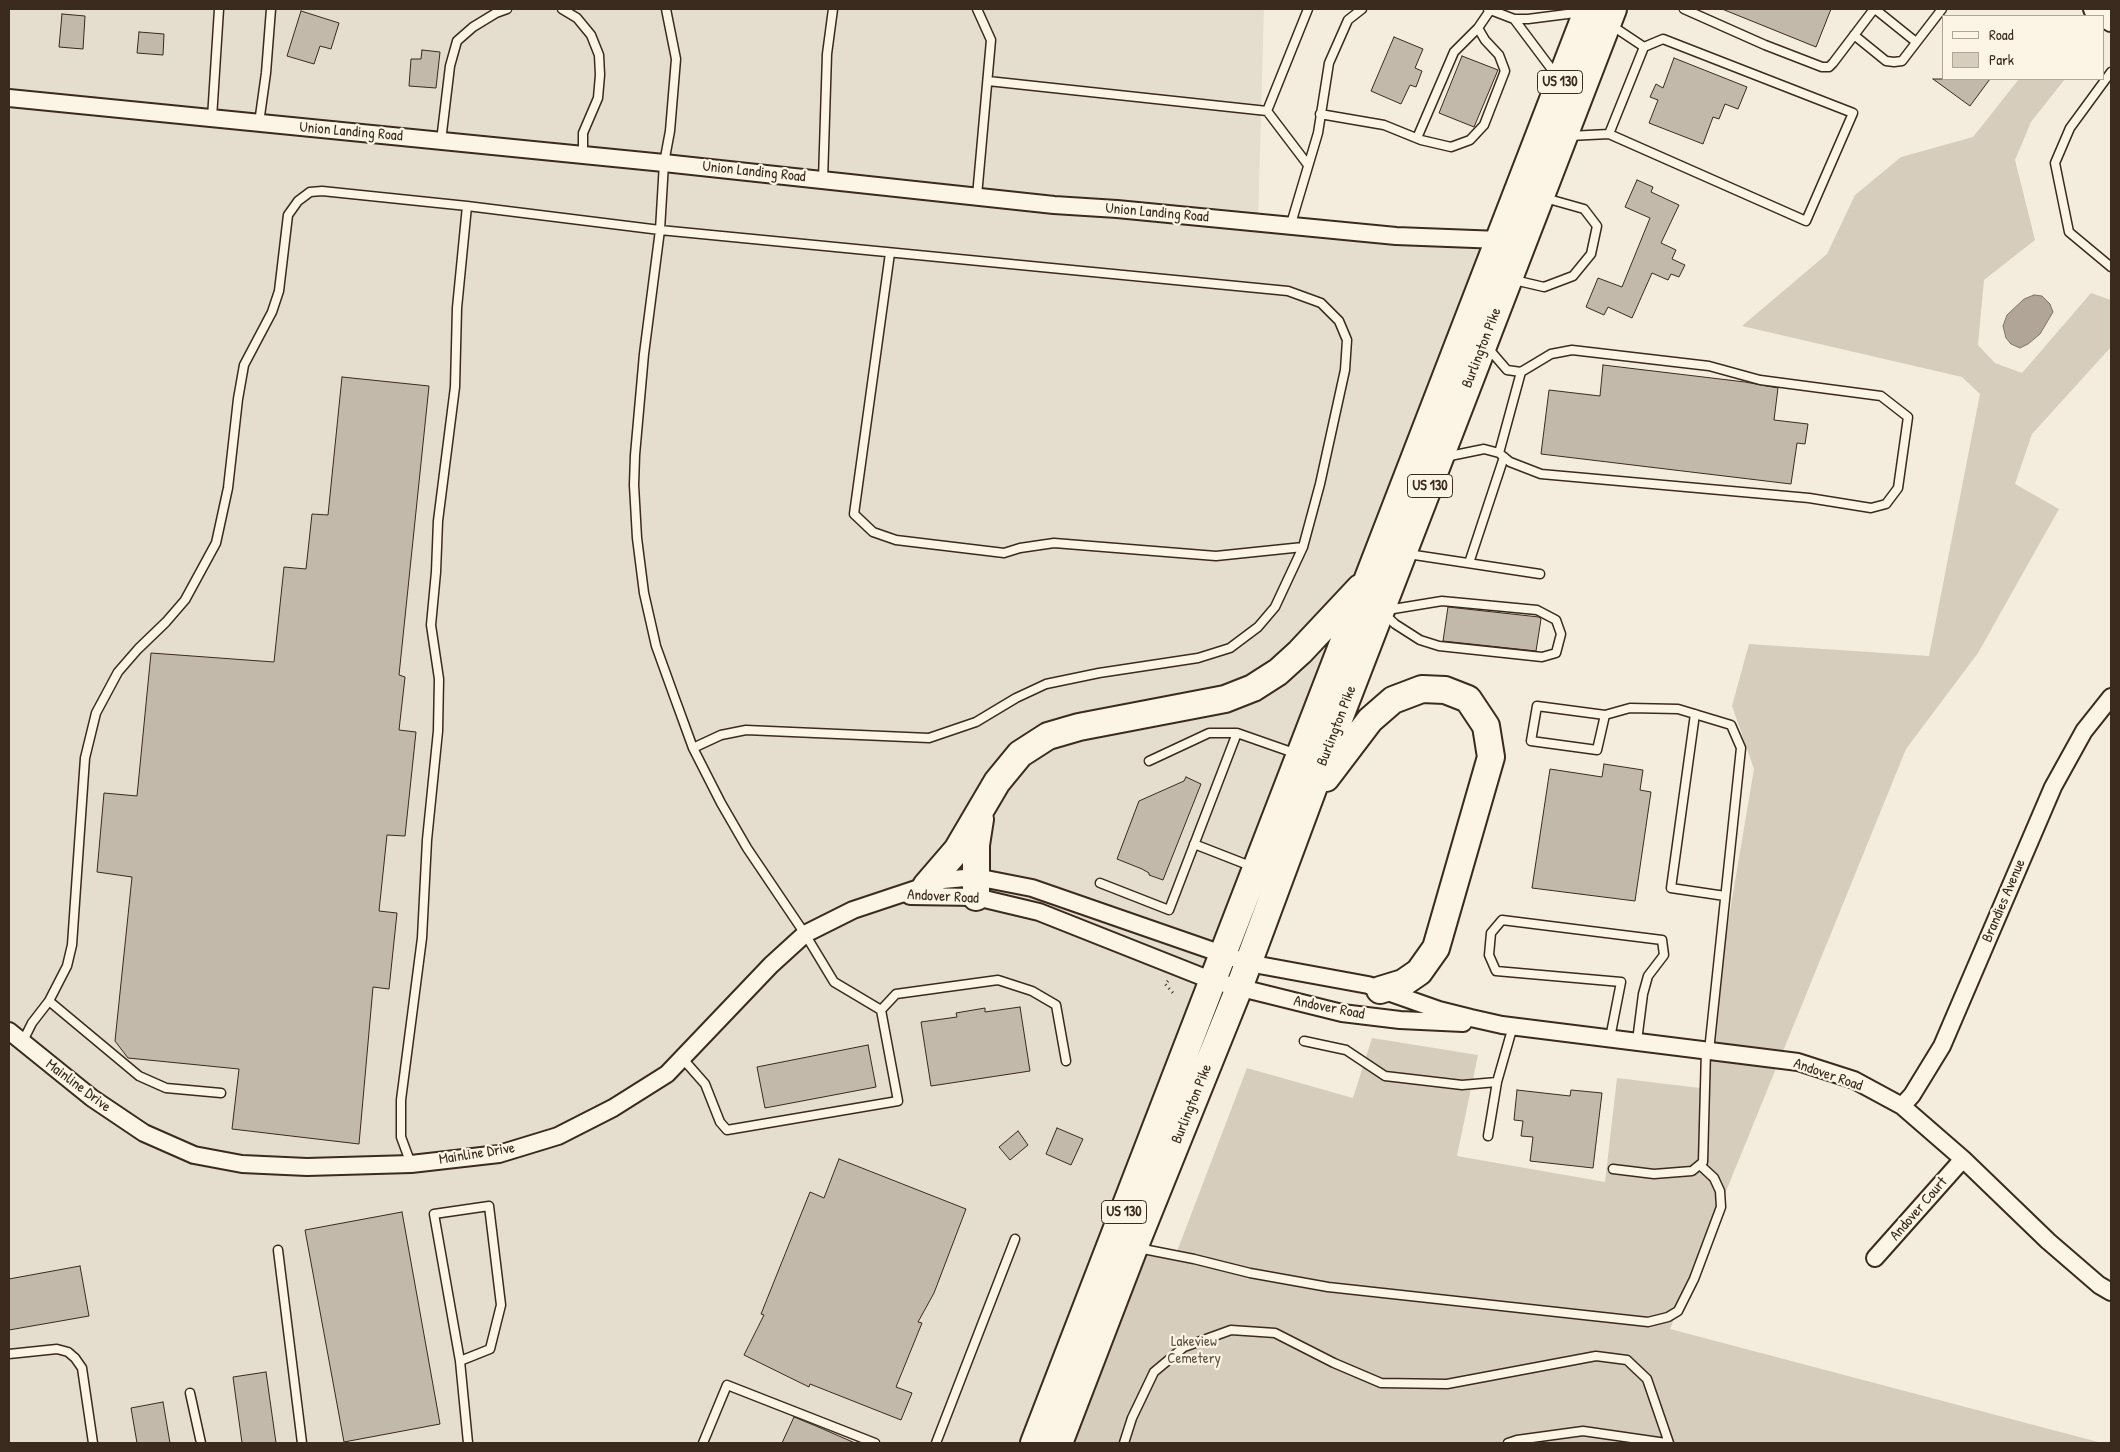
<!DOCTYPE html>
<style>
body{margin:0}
#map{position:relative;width:2120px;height:1452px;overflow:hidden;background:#f4eddd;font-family:"Patrick Hand",sans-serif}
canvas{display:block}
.frame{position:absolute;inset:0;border:10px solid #3b2a1e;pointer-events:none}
.legend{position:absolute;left:1942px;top:15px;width:162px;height:65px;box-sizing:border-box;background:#fcf5e5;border:1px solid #afa495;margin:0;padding:6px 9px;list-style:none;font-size:15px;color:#3b2a1e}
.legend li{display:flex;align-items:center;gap:10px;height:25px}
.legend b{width:25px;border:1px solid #afa495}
</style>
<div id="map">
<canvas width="2120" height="1452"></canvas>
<div class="frame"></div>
<ul class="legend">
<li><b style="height:6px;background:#fcf5e5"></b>Road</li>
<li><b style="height:14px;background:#d6cdbd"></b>Park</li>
</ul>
</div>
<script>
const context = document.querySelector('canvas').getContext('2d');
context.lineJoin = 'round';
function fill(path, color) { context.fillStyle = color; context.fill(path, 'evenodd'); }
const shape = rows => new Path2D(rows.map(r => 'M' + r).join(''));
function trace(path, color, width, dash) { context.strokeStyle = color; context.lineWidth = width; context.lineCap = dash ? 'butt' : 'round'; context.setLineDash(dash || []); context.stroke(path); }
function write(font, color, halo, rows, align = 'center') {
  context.font = font + ' "Patrick Hand",sans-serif'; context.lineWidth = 4.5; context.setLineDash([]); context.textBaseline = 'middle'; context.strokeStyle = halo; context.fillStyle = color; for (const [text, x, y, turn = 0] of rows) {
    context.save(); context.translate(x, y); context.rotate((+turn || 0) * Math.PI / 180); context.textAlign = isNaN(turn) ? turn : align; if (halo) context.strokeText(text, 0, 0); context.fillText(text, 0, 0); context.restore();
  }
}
const built = shape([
 [9,9,1264,9,1258,223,1500,240,1034,1443,9,1443]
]);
const green = shape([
 [2019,79,2065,79,2031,122,2015,160,2035,240,1984,280,1978,345,1995,363,2022,373,2091,293,2111,300,2111,347,2032,434,2015,484,2059,509,1978,653,1906,749,1670,1329,2102,1443,1059,1443,1134,1248,1176,1254,1247,1068,1353,1098,1372,1038,1478,1055,1457,1156,1605,1182,1617,1078,1700,1088,1754,769,1732,706,1749,644,1929,656,1980,394,1962,377,1742,326,1827,254,1855,195,1901,157,1973,137]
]);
const water = shape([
 [2034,295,2042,296,2050,304,2053,312,2040,334,2028,344,2020,348,2011,344,2006,338,2003,326,2007,315,2024,299,2034,295]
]);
const building = shape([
 [1722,9,1831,9,1816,47,1722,9],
 [301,11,339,23,331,49,320,46,314,64,287,56,301,11],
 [62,14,85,16,83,49,59,47,62,14],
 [139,32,164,34,163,55,137,53,139,32],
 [1394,37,1423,49,1415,68,1422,71,1416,87,1410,85,1401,104,1371,91,1394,37],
 [422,50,440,52,436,88,409,86,411,59,421,59,422,50],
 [1462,56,1498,70,1474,127,1439,113,1462,56],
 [1674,58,1747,87,1738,109,1725,104,1719,119,1713,117,1703,144,1649,123,1658,100,1650,97,1656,84,1663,88,1674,58],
 [1933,79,1990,79,1970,106,1933,79],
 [1637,180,1653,187,1651,192,1679,205,1661,243,1676,250,1672,259,1685,265,1679,277,1671,274,1668,280,1652,273,1632,318,1608,307,1604,315,1586,307,1598,278,1622,287,1650,218,1625,207,1637,180],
 [1603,365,1745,382,1778,388,1774,420,1808,424,1805,444,1797,443,1791,484,1541,454,1549,390,1600,396,1603,365],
 [342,377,429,386,399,675,405,677,399,730,416,732,405,836,387,835,379,911,397,913,389,989,373,987,359,1144,232,1129,239,1069,128,1058,115,1041,132,877,97,872,104,793,137,796,151,653,274,662,284,567,306,569,312,514,328,515,342,377],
 [1448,607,1539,617,1541,619,1536,651,1443,641,1448,607],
 [1604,764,1643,770,1640,790,1651,792,1635,901,1532,888,1550,769,1602,777,1604,764],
 [1186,777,1201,784,1163,880,1149,875,1149,873,1142,869,1117,859,1139,801,1184,781,1186,777],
 [1020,1007,1030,1071,931,1086,921,1022,957,1017,956,1013,985,1008,985,1012,1020,1007],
 [868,1045,876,1087,765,1108,757,1067,868,1045],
 [1517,1090,1570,1096,1571,1090,1602,1093,1593,1168,1530,1161,1533,1137,1521,1136,1523,1121,1514,1120,1517,1090],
 [1057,1128,1083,1139,1071,1165,1046,1154,1057,1128],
 [1018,1131,1028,1145,1010,1160,999,1147,1018,1131],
 [839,1159,966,1209,934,1293,918,1322,922,1323,896,1387,912,1393,901,1420,810,1384,809,1387,744,1355,764,1315,761,1314,810,1192,824,1198,839,1159],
 [402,1212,440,1424,344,1442,305,1230,402,1212],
 [80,1266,89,1316,9,1330,9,1279,80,1266],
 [266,1372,276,1443,242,1443,233,1377,266,1372],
 [163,1402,170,1443,137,1443,131,1408,163,1402],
 [794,1417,816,1426,855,1443,782,1443,794,1417]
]);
const path = shape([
 [1168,981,1165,984,1173,993]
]);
const service = shape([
 [562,9,577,18,591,35,599,55,600,75,598,98,583,133,583,155],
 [666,9,676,59,670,131,664,163,660,230,644,354,635,455,634,485,637,538,644,593,656,646,674,696,693,748,721,803,747,848,805,934,834,982,881,1010],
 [1308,9,1267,111,1308,165],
 [1488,9,1514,19],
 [1684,9,1765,45,1822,67,1829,67,1833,63,1874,9],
 [1875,9,1916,42],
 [1854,35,1886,61,1894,62,1902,61,1942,9],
 [2111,72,2070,128,2055,163,2069,232,2111,267],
 [1556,75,1514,19,1528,19,1583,12],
 [988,81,1267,111],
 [1320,114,1384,125,1421,140,1451,147,1470,140,1484,125,1505,71,1499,55,1485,40,1478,28,1491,9],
 [212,118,219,9],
 [259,123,266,73,271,9],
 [1609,134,1806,221,1853,113,1663,39,1644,47],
 [1569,136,1609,134,1644,47,1611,25],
 [1417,138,1454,52,1478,28],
 [441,141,450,66,457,41,473,27,496,13,507,9],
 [823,180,827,54,833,9],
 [977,196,991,40,977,9],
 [1290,227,1318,133,1329,63,1348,20,1362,9],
 [890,253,854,514,873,532,896,540,1004,553,1020,548,1054,543,1216,556,1303,547],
 [1514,280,1544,287,1573,276,1591,254,1597,226,1584,209,1545,198],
 [1499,453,1521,372],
 [1445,457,1484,449,1499,453,1510,462,1541,474,1809,498,1871,508,1886,504,1898,488,1908,417,1881,396,1760,380,1709,366,1572,350,1551,354,1521,372,1507,370,1488,348],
 [1408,554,1540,574],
 [1469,563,1504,457],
 [1442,601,1537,610,1556,620,1561,634,1556,653,1542,657,1439,646,1420,640,1395,624,1381,611,1442,601],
 [1695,714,1671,888,1725,896],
 [1605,715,1597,750,1531,741,1537,706,1605,715,1630,708,1678,709,1731,725,1741,748,1709,1051],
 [1237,733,1297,754],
 [1194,844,1253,867],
 [1100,883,1169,910,1237,733,1209,733,1149,761],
 [49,1001,139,1076,166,1088,221,1093],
 [1610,1038,1621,982,1496,971,1489,955,1491,933,1502,920,1662,940,1664,955,1648,976,1643,994,1637,1041],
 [1304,1041,1346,1050,1385,1076,1462,1085,1497,1082],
 [22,1043,32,1023,49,1001,67,966,72,945,85,758,96,713,118,672,138,649,166,622,185,600,216,543,228,488,238,399,244,365,272,312,279,291,288,215,298,201,310,192,322,191,467,206,660,230,1288,291,1321,303,1339,321,1347,340,1345,370,1320,484,1303,547,1275,607,1258,627,1230,648,1198,658,1099,673,1046,684,1016,698,976,722,929,738,746,730,721,735,693,748],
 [683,1059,705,1084,720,1122,727,1130,898,1101,881,1010,896,994,998,980,1032,991,1056,1005,1066,1061],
 [1488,1136,1497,1082,1513,1026],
 [411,1164,401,1137,401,1100,422,938,427,840,438,731,439,679,431,625,436,572,438,521,455,387,457,308,467,206],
 [1613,1169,1654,1174,1692,1171,1703,1162,1706,1050],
 [1138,1248,1194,1259,1250,1273,1328,1287,1648,1322,1668,1317,1678,1311,1694,1279,1721,1207,1720,1191,1714,1178,1700,1165],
 [278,1250,302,1443],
 [9,1354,57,1349,68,1352,75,1358,82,1368,93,1443],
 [460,1361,490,1349,501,1305,489,1206,434,1214,460,1361,468,1443],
 [190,1393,201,1443],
 [703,1443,727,1385,875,1443],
 [936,1443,1015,1239],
 [1124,1443,1132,1418,1154,1372,1184,1347,1231,1330,1275,1333,1334,1363,1381,1383,1447,1384,1596,1356,1627,1360,1647,1379,1669,1443],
 [1508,1443,1517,1440,1583,1431,1666,1443]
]);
const minor = shape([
 [9,98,664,163,1054,205,1117,209,1396,236,1500,240],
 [910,896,976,897,1039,912,1213,981,1342,1013,1400,1020,1463,1023],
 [9,1031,92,1098,144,1133,194,1155,242,1164,307,1167,411,1164,499,1154,558,1136,613,1108,667,1074,771,965,805,934,853,910,943,880,976,877,1032,888,1248,963,1368,985,1439,1010,1471,1018,1502,1025,1798,1062,1854,1080,1902,1106,1963,1159,2048,1241,2099,1285,2111,1292],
 [1902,1106,1912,1095,1942,1046,2053,787,2084,731,2111,697],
 [1875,1258,1963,1159]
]);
const tertiary = shape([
 [2094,9,2111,21]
]);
const trunk = shape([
 [1326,778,1370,720,1393,700,1422,689,1445,690,1468,699,1486,726,1491,757,1436,948,1419,972,1403,983,1380,990],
 [926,886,957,850,997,782,1020,754,1048,736,1079,727,1225,699,1253,688,1278,672,1300,652,1360,588],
 [976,897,976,845,980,819],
 [1034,1443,1588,9],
 [1059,1443,1134,1248,1239,988,1336,727,1613,9]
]);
const shields = [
 [1560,82,45],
 [1430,486,45],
 [1124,1212,45]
];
const shieldNames = [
 ["US 130",1560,82],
 ["US 130",1430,486],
 ["US 130",1124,1212]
];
const streetNames = [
 ["Union Landing Road",351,132,5],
 ["Union Landing Road",754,172,6],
 ["Union Landing Road",1157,213,5],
 ["Burlington Pike",1482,348,-69],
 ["Burlington Pike",1337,726,-69],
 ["Andover Road",943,897,3],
 ["Brandies Avenue",2004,901,-67],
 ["Andover Road",1329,1008,11],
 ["Andover Road",1828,1075,19],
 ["Mainline Drive",78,1086,37],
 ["Burlington Pike",1192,1104,-68],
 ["Mainline Drive",477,1154,-9],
 ["Andover Court",1919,1209,-49]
];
const parkNames = [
 ["Lakeview",1194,1342],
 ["Cemetery",1194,1359]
];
fill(built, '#e5ddce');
fill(green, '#d6cdbd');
fill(water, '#b0a596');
trace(water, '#817466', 1);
fill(building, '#c3b9aa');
trace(building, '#3b2a1e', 1);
trace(service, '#3b2a1e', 11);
trace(minor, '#3b2a1e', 20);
trace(tertiary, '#3b2a1e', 24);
trace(trunk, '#3b2a1e', 30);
trace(path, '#3b2a1e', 3, [1, 4]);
trace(service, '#fcf5e5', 8);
trace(minor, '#fcf5e5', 16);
trace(tertiary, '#fcf5e5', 20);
trace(trunk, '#fcf5e5', 26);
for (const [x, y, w] of shields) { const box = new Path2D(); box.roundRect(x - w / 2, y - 11.5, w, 23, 4); context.fillStyle = '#fcf5e5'; context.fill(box); trace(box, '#3b2a1e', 1); }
write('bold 14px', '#3b2a1e', null, shieldNames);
write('15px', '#3b2a1e', '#fcf5e5', streetNames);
write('15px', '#625346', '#fcf5e5', parkNames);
</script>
